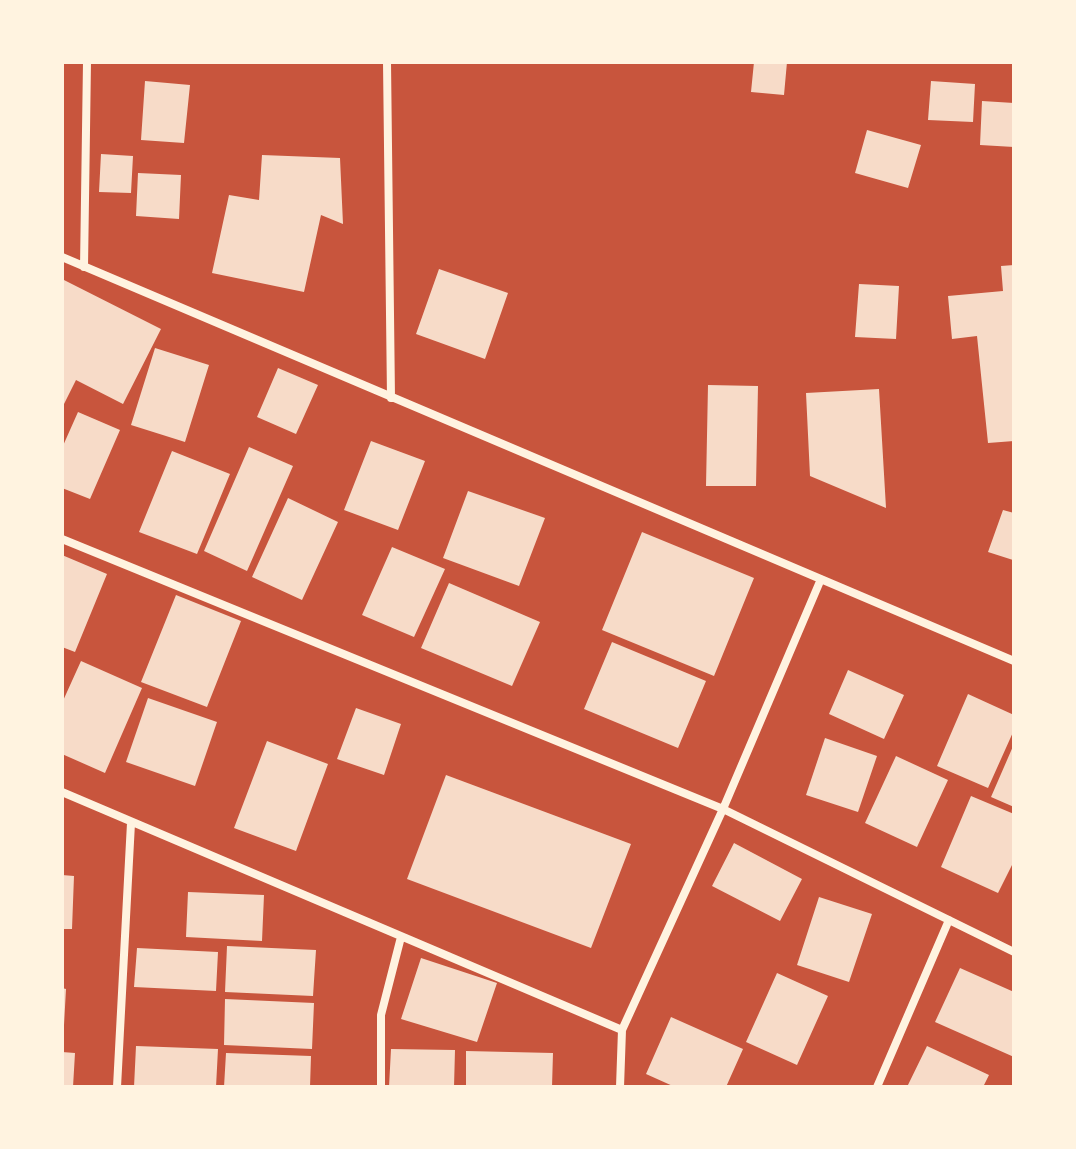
<!DOCTYPE html>
<style>
body{margin:0}
#map{position:relative;width:1076px;height:1149px;overflow:hidden;background:#c8553d;font-family:Figtree,sans-serif}
canvas{display:block}
.frame{position:absolute;inset:0;border:64px solid #fff3e0;pointer-events:none}
</style>
<div id="map">
<canvas width="1076" height="1149"></canvas>
<div class="frame"></div>
</div>
<script>
const context = document.querySelector('canvas').getContext('2d');
context.lineJoin = 'round';
function fill(path, color) { context.fillStyle = color; context.fill(path, 'evenodd'); }
const shape = rows => new Path2D(rows.map(r => 'M' + r).join(''));
function trace(path, color, width, dash) { context.strokeStyle = color; context.lineWidth = width; context.lineCap = dash ? 'butt' : 'round'; context.setLineDash(dash || []); context.stroke(path); }
const building = shape([
 [754,62,787,62,784,95,751,92],
 [145,81,190,85,184,143,141,140],
 [931,81,975,84,973,122,928,120],
 [982,101,1014,103,1014,147,980,145],
 [867,130,921,145,908,188,855,173],
 [101,154,133,156,131,193,99,192],
 [262,155,340,158,343,224,321,215,304,292,212,273,229,195,259,200],
 [138,173,181,175,179,219,136,216],
 [1014,265,1014,441,988,443,977,336,952,339,948,296,1003,291,1001,266],
 [439,269,508,293,485,359,416,334],
 [62,279,161,329,123,404,76,380,62,408],
 [859,284,899,286,896,339,855,337],
 [155,348,209,365,185,442,131,425],
 [278,368,318,385,296,434,257,417],
 [708,385,758,386,756,486,706,486],
 [879,389,886,508,810,476,806,393],
 [78,412,120,430,90,499,62,488,62,448],
 [371,441,425,461,398,530,344,510],
 [249,447,293,466,247,571,204,551],
 [172,451,230,474,197,554,139,532],
 [468,491,545,518,519,586,443,558],
 [288,498,338,522,302,600,252,577],
 [1003,510,1014,513,1013,560,988,552],
 [642,532,754,578,714,676,602,630],
 [392,547,445,569,414,637,362,615],
 [62,555,107,574,75,652,62,647],
 [449,583,540,622,512,686,421,648],
 [176,595,241,621,207,707,141,682],
 [612,642,706,681,678,748,584,709],
 [81,661,142,688,105,773,62,754,62,703],
 [848,670,904,695,884,739,829,714],
 [968,694,1014,715,1014,730,988,788,937,766],
 [148,698,217,722,195,786,126,762],
 [356,708,401,724,384,775,337,759],
 [825,738,877,756,858,812,806,795],
 [267,741,328,764,296,851,234,828],
 [1014,744,1014,807,991,797],
 [896,756,948,780,917,847,865,823],
 [446,775,631,844,591,948,407,879],
 [971,796,1014,814,1014,861,998,893,941,867],
 [734,843,802,879,780,921,712,886],
 [62,875,74,876,72,929,62,929],
 [188,892,264,895,262,941,186,937],
 [819,897,872,914,849,982,797,965],
 [227,946,316,950,313,996,225,992],
 [137,948,218,952,216,991,134,987],
 [421,958,497,983,477,1042,401,1019],
 [960,968,1014,992,1014,1057,935,1022],
 [777,973,828,996,797,1065,746,1042],
 [62,988,66,989,64,1025,62,1025],
 [225,999,314,1003,312,1049,224,1045],
 [671,1017,743,1049,726,1087,675,1087,646,1074],
 [136,1046,218,1049,216,1087,134,1087],
 [927,1046,989,1075,983,1087,907,1087],
 [391,1049,455,1050,454,1087,389,1087],
 [466,1051,553,1053,552,1087,466,1087],
 [62,1052,75,1053,73,1087,62,1087],
 [226,1053,311,1056,310,1087,224,1087]
]);
const minor = shape([
 [387,62,391,398],
 [62,257,1014,661],
 [84,267,87,62],
 [62,539,723,809,1014,952],
 [62,792,622,1030],
 [117,1087,131,823],
 [381,1087,381,1015,401,937],
 [620,1087,622,1030,723,809,821,579],
 [877,1087,949,920]
]);
fill(building, '#f7dbc8');
trace(minor, '#fff3e0', 8);
</script>
